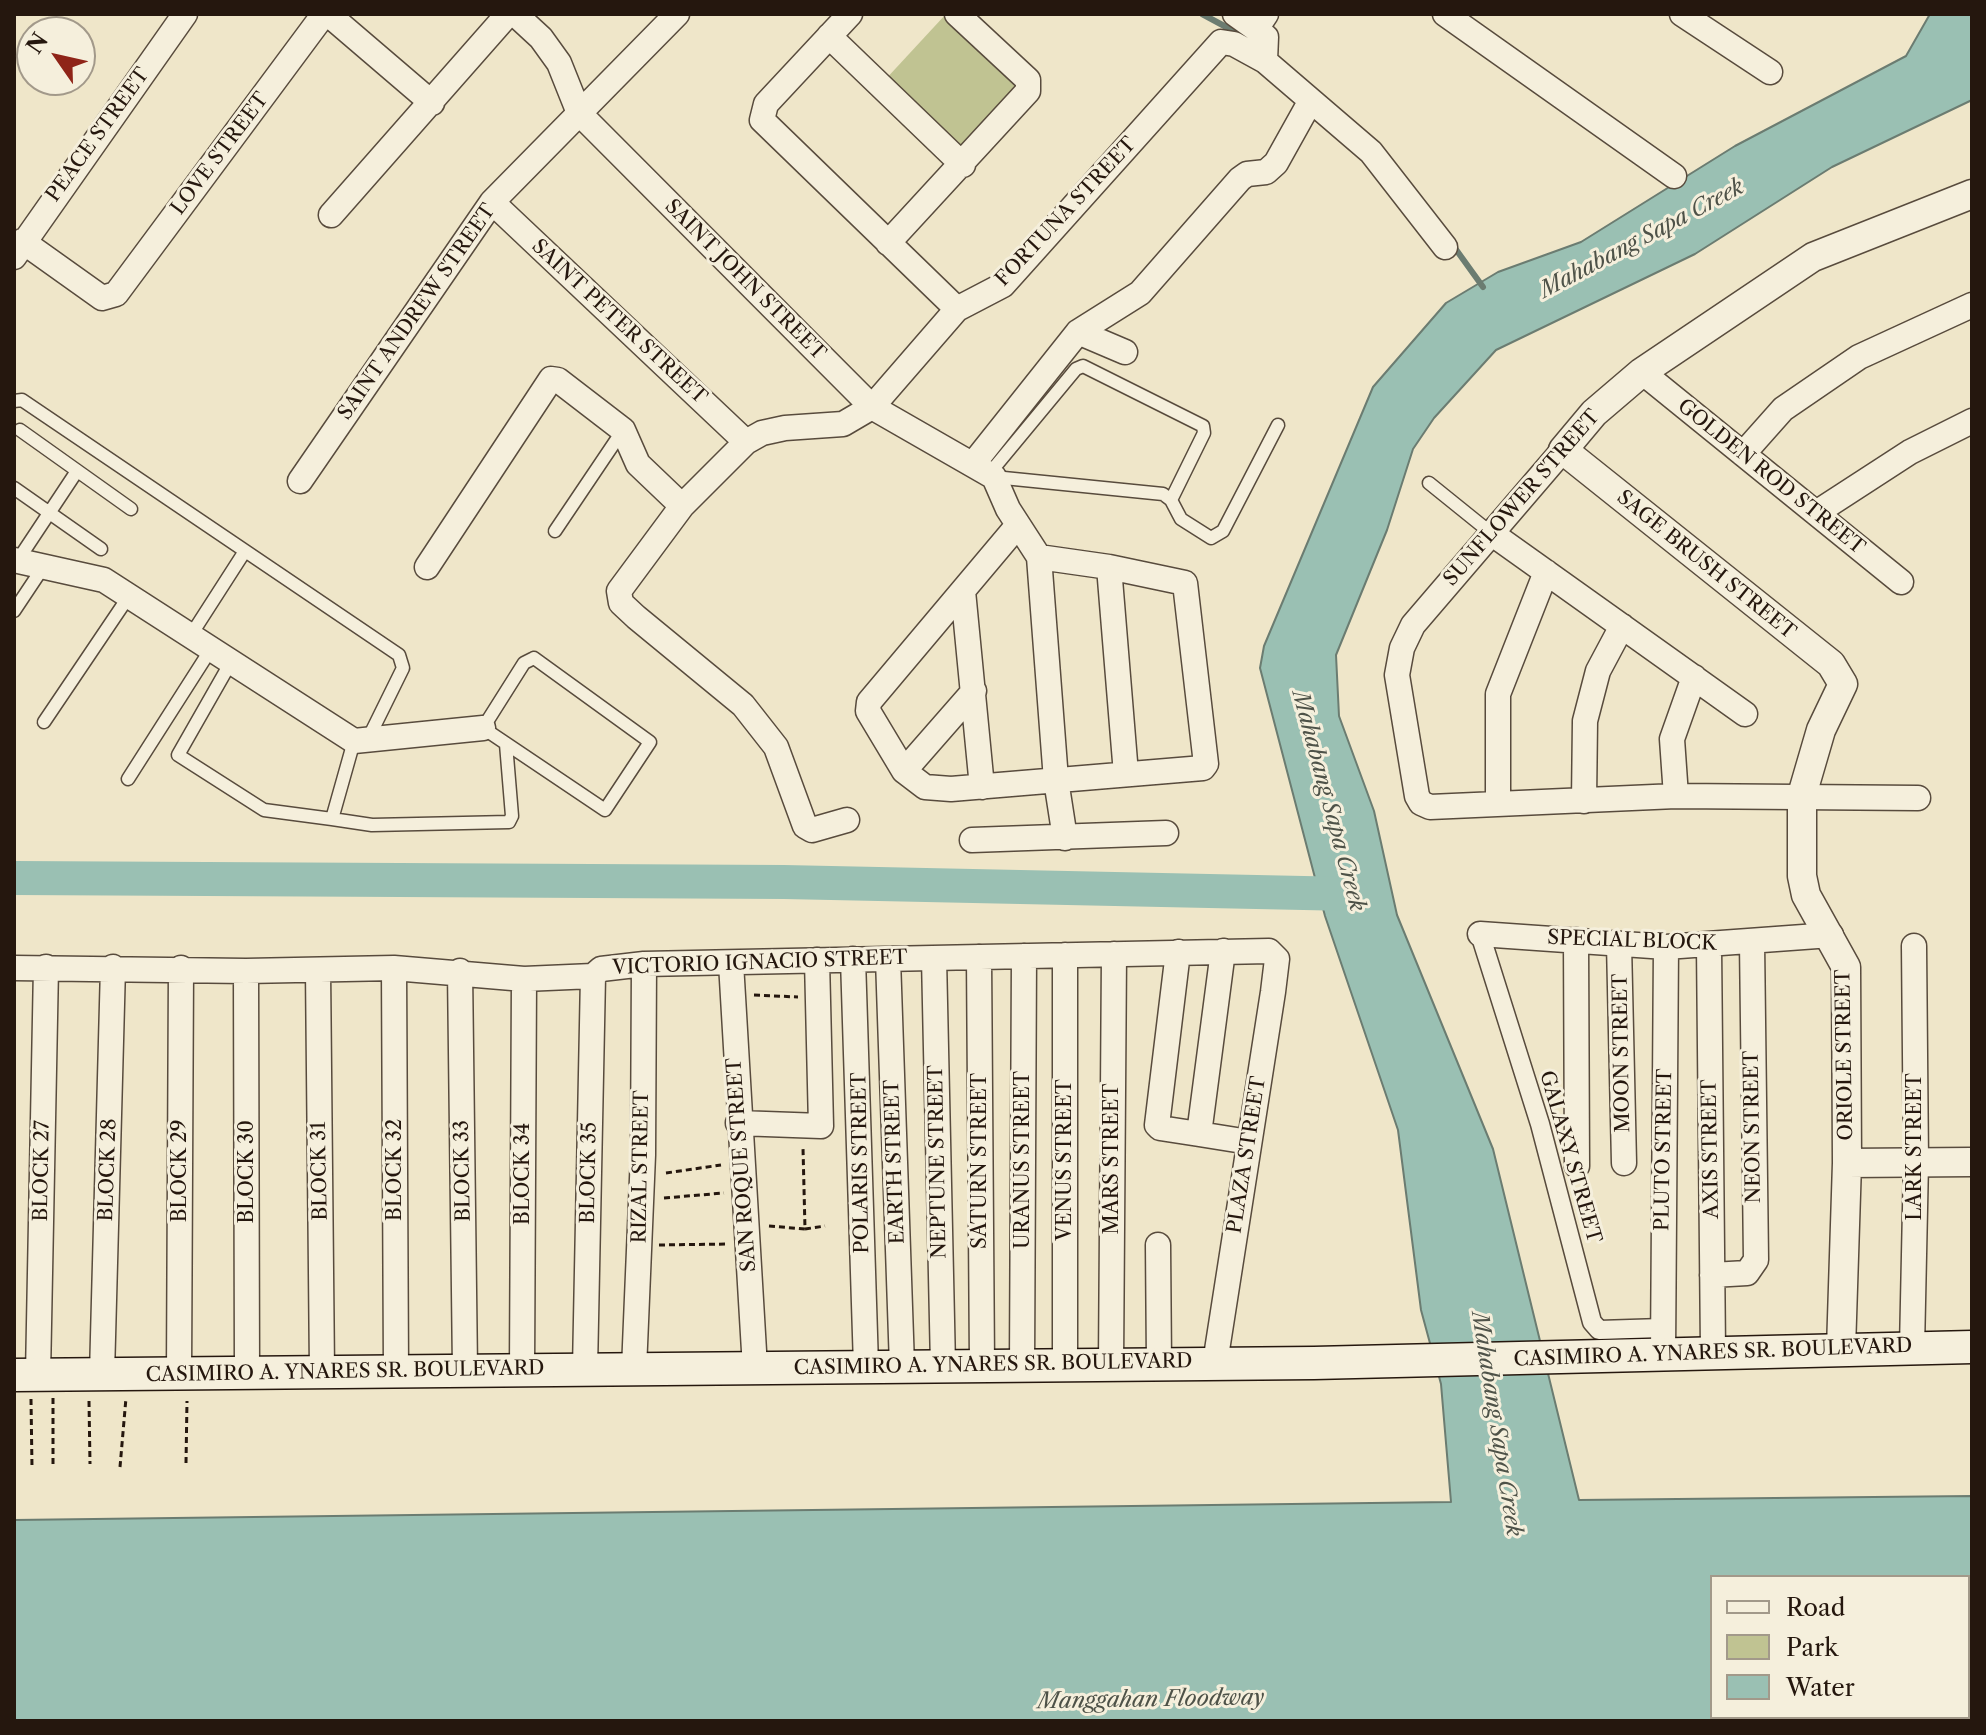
<!DOCTYPE html>
<style>
body{margin:0}
#map{position:relative;width:1986px;height:1735px;overflow:hidden;background:#efe6c9;font-family:"Libre Caslon Text",serif}
canvas{display:block}
.frame{position:absolute;inset:0;border:16px solid #25170e;pointer-events:none}
.legend{position:absolute;left:1710px;top:1575px;width:260px;height:144px;box-sizing:border-box;background:#f5efdc;border:2px solid #a2998a;margin:0;padding:10px 14px;list-style:none;font-size:24px;color:#25170e}
.legend li{display:flex;align-items:center;gap:16px;height:40px}
.legend b{width:40px;border:2px solid #a2998a}
.north{position:absolute;left:16px;top:16px;width:80px;height:80px;box-sizing:border-box;background:#f5efdc;border:2px solid #a2998a;border-radius:50%;rotate:304deg;font-size:22px;font-weight:700;line-height:32px;text-align:center;color:#25170e}
.north::after{content:'';display:block;margin:auto;width:28px;height:36px;background:#8f2418;clip-path:polygon(50% 0,100% 100%,50% 72%,0 100%)}
</style>
<div id="map">
<canvas width="1986" height="1735"></canvas>
<div class="frame"></div>
<ul class="legend">
<li><b style="height:10px;background:#f5efdc"></b>Road</li>
<li><b style="height:22px;background:#c0c392"></b>Park</li>
<li><b style="height:22px;background:#9ac0b3"></b>Water</li>
</ul>
<div class="north">N</div>
</div>
<script>
const context = document.querySelector('canvas').getContext('2d');
context.lineJoin = 'round';
function fill(path, color) { context.fillStyle = color; context.fill(path, 'evenodd'); }
const shape = rows => new Path2D(rows.map(r => 'M' + r).join(''));
function trace(path, color, width, dash) { context.strokeStyle = color; context.lineWidth = width; context.lineCap = dash ? 'butt' : 'round'; context.setLineDash(dash || []); context.stroke(path); }
function write(font, color, halo, rows, align = 'center') {
  context.font = font + ' "Libre Caslon Text",serif'; context.lineWidth = 6; context.setLineDash([]); context.textBaseline = 'middle'; context.strokeStyle = halo; context.fillStyle = color; for (const [text, x, y, turn = 0] of rows) {
    context.save(); context.translate(x, y); context.rotate((+turn || 0) * Math.PI / 180); context.textAlign = isNaN(turn) ? turn : align; if (halo) context.strokeText(text, 0, 0); context.fillText(text, 0, 0); context.restore();
  }
}
const green = shape([
 [946,14,1023,86,961,153,884,81]
]);
const water = shape([
 [1930,14,1972,14,1972,100,1832,167,1695,254,1496,350,1434,418,1413,449,1387,530,1336,655,1339,716,1374,811,1397,915,1493,1149,1579,1500,1972,1496,1972,1721,14,1721,14,1520,1451,1502,1441,1384,1421,1310,1398,1130,1325,916,1260,668,1264,646,1373,387,1446,303,1498,272,1581,242,1735,146,1906,56,1930,14],
 [1712,1577,1968,1577,1968,1717,1712,1717,1712,1577]
]);
const stream = shape([
 [1202,14,1241,35],
 [1452,244,1483,287]
]);
const river = shape([
 [14,878,784,882,1351,894]
]);
const path = shape([
 [754,995,798,997],
 [666,1173,721,1165],
 [664,1198,724,1193],
 [769,1226,805,1229,803,1148],
 [805,1229,825,1226],
 [659,1245,728,1244],
 [53,1398,53,1467],
 [31,1399,32,1467],
 [89,1401,90,1464],
 [186,1463,187,1401],
 [120,1467,126,1398]
]);
const service = shape([
 [14,401,22,400,399,655,403,668,369,737],
 [20,430,131,509],
 [989,474,1076,369,1083,366,1203,426,1204,433,1171,500],
 [994,477,1163,494,1171,500,1181,519,1211,538,1223,531,1278,425],
 [1429,483,1491,533],
 [14,488,101,549],
 [555,531,623,430],
 [18,560,77,471],
 [14,611,44,566],
 [191,635,245,551],
 [534,658,650,742,605,810,483,728,524,663,534,658],
 [231,662,178,755,264,810,332,819,354,741],
 [44,722,129,596],
 [128,779,211,649],
 [332,819,372,825,509,822,512,816,506,744]
]);
const pedestrian = shape([
 [1480,934,1540,1124,1592,1322,1599,1330,1662,1328]
]);
const minor = shape([
 [328,14,432,103],
 [515,14,541,38,559,63,579,113,872,407,994,477,1008,509,1039,557,1056,780,1065,838],
 [850,14,766,104,762,120,957,309],
 [1235,14,1256,29,1266,14],
 [1445,14,1674,176],
 [1682,14,1770,72],
 [829,36,963,165],
 [1265,61,1371,152,1445,247],
 [492,202,746,442],
 [331,215,508,14],
 [22,241,102,298,116,294,324,14],
 [888,243,1028,91,1028,80,957,14],
 [14,257,185,14],
 [1078,332,1125,352],
 [1642,372,1901,582],
 [1563,450,1413,625,1402,648,1397,675,1417,796,1421,803,1430,807,1676,796,1918,798],
 [1743,454,1783,409,1859,357,1972,305],
 [973,464,1078,332,1140,293,1240,179,1247,174,1266,172,1276,163,1310,102],
 [300,481,492,202,677,14],
 [1816,513,1910,452,1972,421],
 [1018,525,869,702,868,711,904,771,925,787,951,789,1203,768,1206,764,1185,583,1109,567,1039,557],
 [1491,533,1745,714],
 [14,560,104,580,354,741,483,728],
 [427,567,551,379,558,380,623,430,638,464,682,506],
 [1109,567,1126,774],
 [963,591,982,787],
 [904,771,974,691],
 [1676,796,1672,739,1694,677],
 [1584,801,1585,721,1598,671,1622,626],
 [1498,804,1498,694,1546,572],
 [847,820,812,830,805,826,776,747,743,705,636,617,621,603,619,591,682,506,746,442,762,433,785,428,843,424,872,407,957,309,1003,285,1221,42,1234,44,1265,61,1266,37,1256,29],
 [972,840,1166,833],
 [1480,934,1666,947,1831,935],
 [1576,940,1577,1166],
 [1619,944,1624,1163],
 [1709,946,1713,1351],
 [1223,951,1199,1134,1249,1142],
 [1178,952,1157,1125,1160,1128,1199,1134],
 [979,957,982,1365],
 [934,958,943,1366],
 [853,959,866,1366],
 [888,959,902,1366],
 [731,963,755,1368],
 [14,968,246,971,394,968,524,979,593,976,601,969,644,964,1269,951,1277,959,1273,992,1215,1363],
 [394,968,396,1371],
 [318,970,322,1372],
 [246,971,247,1372],
 [460,971,465,1370],
 [738,1123,821,1126,817,960],
 [1158,1245,1159,1364],
 [1712,1275,1747,1273,1756,1260,1752,942],
 [1912,1348,1916,1162,1914,946],
 [1663,1353,1666,947],
 [1111,1364,1114,954],
 [1022,1365,1024,956],
 [1065,1365,1065,955],
 [585,1369,593,976],
 [634,1369,643,1155,644,964],
 [522,1370,524,979],
 [179,1373,181,968],
 [102,1374,113,967],
 [38,1375,46,967]
]);
const tertiary = shape([
 [1847,1163,1972,1162],
 [1841,1349,1847,1163,1846,967,1806,895,1802,876,1802,795,1821,730,1843,684,1831,664,1563,450,1594,413,1642,372,1813,257,1972,194]
]);
const secondary = shape([
 [14,1375,1314,1363,1972,1347]
]);
const streetNames = [
 ["PEACE STREET",98,135,-54],
 ["LOVE STREET",220,154,-53],
 ["FORTUNA STREET",1066,212,-47],
 ["SAINT JOHN STREET",745,280,45],
 ["SAINT ANDREW STREET",417,312,-55],
 ["SAINT PETER STREET",619,322,43],
 ["GOLDEN ROD STREET",1771,477,39],
 ["SUNFLOWER STREET",1522,498,-49],
 ["SAGE BRUSH STREET",1706,565,39],
 ["SPECIAL BLOCK",1632,941,2],
 ["VICTORIO IGNACIO STREET",760,963,-2],
 ["MOON STREET",1622,1053,-91],
 ["ORIOLE STREET",1845,1055,-91],
 ["NEON STREET",1753,1127,-91],
 ["LARK STREET",1915,1147,-90],
 ["AXIS STREET",1711,1149,-91],
 ["PLUTO STREET",1664,1150,-89],
 ["PLAZA STREET",1247,1155,-81],
 ["GALAXY STREET",1570,1157,74],
 ["MARS STREET",1112,1159,-90],
 ["URANUS STREET",1023,1160,-90],
 ["VENUS STREET",1065,1160,-90],
 ["SATURN STREET",980,1161,-90],
 ["EARTH STREET",895,1162,-92],
 ["NEPTUNE STREET",938,1162,-91],
 ["POLARIS STREET",861,1163,-91],
 ["SAN ROQUE STREET",742,1165,-94],
 ["RIZAL STREET",641,1167,-89],
 ["BLOCK 28",108,1170,-88],
 ["BLOCK 32",395,1170,-90],
 ["BLOCK 27",42,1171,-89],
 ["BLOCK 29",180,1171,-90],
 ["BLOCK 31",320,1171,-91],
 ["BLOCK 33",463,1171,-91],
 ["BLOCK 30",247,1172,-90],
 ["BLOCK 35",589,1173,-89],
 ["BLOCK 34",523,1174,-90],
 ["CASIMIRO A. YNARES SR. BOULEVARD",1713,1353,-2],
 ["CASIMIRO A. YNARES SR. BOULEVARD",993,1365,-1],
 ["CASIMIRO A. YNARES SR. BOULEVARD",345,1372,-1]
];
const waterNames = [
 ["Mahabang Sapa Creek",1642,239,-28],
 ["Mahabang Sapa Creek",1328,801,75],
 ["Mahabang Sapa Creek",1496,1424,81],
 ["Manggahan Floodway",1151,1700,-1]
];
fill(green, '#c0c392');
fill(water, '#9ac0b3');
trace(water, '#6b7c71', 2);
trace(stream, '#6b7c71', 6);
trace(river, '#9ac0b3', 34);
trace(service, '#584b3d', 15);
trace(pedestrian, '#584b3d', 21);
trace(minor, '#584b3d', 27);
trace(tertiary, '#584b3d', 31);
trace(secondary, '#25170e', 35);
trace(path, '#25170e', 3, [6, 4]);
trace(service, '#f5efdc', 12);
trace(pedestrian, '#f5efdc', 18);
trace(minor, '#f5efdc', 24);
trace(tertiary, '#f5efdc', 28);
trace(secondary, '#f5efdc', 32);
write('20px', '#25170e', '#f5efdc', streetNames);
write('italic 22px', '#4e5248', '#f5efdc', waterNames);
</script>
